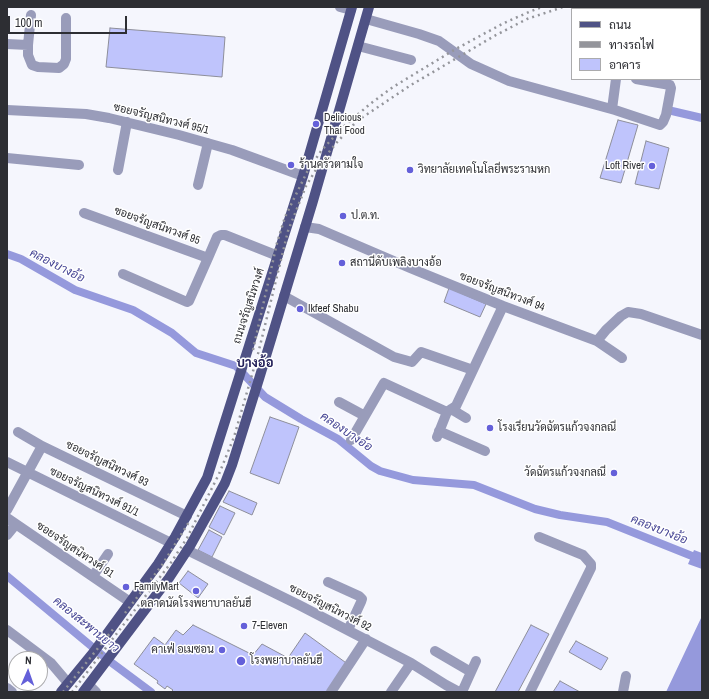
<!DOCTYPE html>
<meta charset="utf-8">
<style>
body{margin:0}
#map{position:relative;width:709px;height:699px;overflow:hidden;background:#f5f6fd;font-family:"Archivo Narrow",Sarabun,sans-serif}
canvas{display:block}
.frame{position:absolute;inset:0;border:8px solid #2d2e33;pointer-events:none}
.legend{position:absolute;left:571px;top:8px;width:130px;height:72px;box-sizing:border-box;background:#fff;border:1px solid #ababad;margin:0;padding:5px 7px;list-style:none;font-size:12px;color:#2d2e33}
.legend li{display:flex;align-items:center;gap:8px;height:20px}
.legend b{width:20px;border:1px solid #ababad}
.north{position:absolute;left:8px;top:651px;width:40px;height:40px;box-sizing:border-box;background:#fff;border:1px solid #ababad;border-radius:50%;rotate:2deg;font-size:11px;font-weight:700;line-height:16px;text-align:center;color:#2d2e33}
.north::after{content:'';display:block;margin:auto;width:14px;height:18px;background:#6460d9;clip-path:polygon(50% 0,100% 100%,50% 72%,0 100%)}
.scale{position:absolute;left:8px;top:16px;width:119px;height:18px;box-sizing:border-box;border:2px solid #2d2e33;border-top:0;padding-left:5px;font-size:12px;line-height:14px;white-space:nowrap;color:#2d2e33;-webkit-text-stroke:3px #fff;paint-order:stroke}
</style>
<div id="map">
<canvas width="709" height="699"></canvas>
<div class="frame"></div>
<ul class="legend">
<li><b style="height:5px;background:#4f5285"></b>ถนน</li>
<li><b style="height:5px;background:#94959b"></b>ทางรถไฟ</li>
<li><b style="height:11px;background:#bfc4fc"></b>อาคาร</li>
</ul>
<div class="north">N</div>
<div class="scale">100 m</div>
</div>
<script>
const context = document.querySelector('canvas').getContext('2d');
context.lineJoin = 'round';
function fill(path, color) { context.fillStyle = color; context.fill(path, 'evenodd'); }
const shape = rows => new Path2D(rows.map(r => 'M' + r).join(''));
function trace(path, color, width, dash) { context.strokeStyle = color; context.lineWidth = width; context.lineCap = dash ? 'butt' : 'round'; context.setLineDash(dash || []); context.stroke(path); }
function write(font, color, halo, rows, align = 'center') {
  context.font = font + ' "Archivo Narrow",Sarabun,sans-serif'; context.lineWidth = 3; context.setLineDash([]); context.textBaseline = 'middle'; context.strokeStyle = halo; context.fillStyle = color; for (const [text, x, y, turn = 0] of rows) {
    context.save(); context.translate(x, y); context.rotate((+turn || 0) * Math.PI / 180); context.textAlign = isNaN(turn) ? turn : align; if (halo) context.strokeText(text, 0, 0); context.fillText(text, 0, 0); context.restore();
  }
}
const water = shape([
 [694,550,702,553,702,569,688,564],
 [702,616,702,692,666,692]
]);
const canal = shape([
 [672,111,702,118],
 [7,254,21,259,75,290,133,310,172,333,196,353,236,366,265,397,301,419,338,439,371,466,380,471,413,480,474,485,535,509,560,515,607,522,702,560],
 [7,576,108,660,151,692]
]);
const building = shape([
 [110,28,225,37,222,77,106,67,110,28],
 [618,120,638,125,621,183,600,178,618,120],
 [646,141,669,148,659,189,635,184,646,141],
 [449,288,486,304,480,317,444,302,449,288],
 [270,417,299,427,279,484,250,473,270,417],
 [229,491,257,503,252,515,223,502,229,491],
 [220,506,235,513,224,535,209,527,220,506],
 [209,530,222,537,212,557,198,550,209,530],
 [188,571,208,584,198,598,179,583,188,571],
 [193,625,253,655,262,644,288,658,305,633,349,665,327,692,173,692,172,691,173,690,167,686,165,689,157,683,158,681,134,664,154,637,165,645,176,630,183,635,193,625],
 [531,625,549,634,518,692,495,692,531,625],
 [576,641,608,658,601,670,569,652,576,641],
 [560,681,580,692,553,692,560,681]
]);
const minor = shape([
 [340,7,351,10],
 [366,19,419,34,439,41,471,64,509,81,615,110,660,125,663,122,666,115,671,88,670,85,636,79],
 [7,44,28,45,28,55,32,65,38,67,59,68,64,64,66,59,66,18],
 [28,45,31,15],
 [358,46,411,60],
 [612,109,616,79],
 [7,110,86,114,109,118,179,135,232,150,303,176],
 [7,158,79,165],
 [118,170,127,122],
 [198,185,208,143],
 [84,213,208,258,217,237,221,235,225,235,278,256],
 [305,227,319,229,410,268,503,306,597,341,622,358],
 [123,274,187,302,189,301,208,258],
 [284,296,394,357,412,362,421,352,473,370],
 [597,341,606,330,621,316,628,312,641,314,702,335],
 [339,402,365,416],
 [451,409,466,418],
 [439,431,485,451],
 [18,432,42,446,187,516],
 [437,437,447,412,456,406,503,306],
 [351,440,384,383,447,412],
 [7,462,171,543],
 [7,510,42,446],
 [7,518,130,602],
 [7,535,16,524],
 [187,550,299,605,411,663,446,685,459,692],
 [93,576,108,554],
 [328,582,359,596,362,599,361,602,348,630],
 [7,630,51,663,68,683],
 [435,651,471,672],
 [89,685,96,692],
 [7,688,12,692],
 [331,692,366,639],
 [391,692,411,663],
 [462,692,476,661],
 [530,692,591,568,591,564,583,555,539,537],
 [623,692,626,676]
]);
const major = shape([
 [61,692,93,653,158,564,175,537,207,478,303,176,352,7],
 [83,692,169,578,190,546,225,483,232,465,259,379,313,201,369,7]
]);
const rail = shape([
 [253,350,277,243,285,217,307,172,321,151,342,128,370,104,393,87,454,50,504,23,529,12,542,7],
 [125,613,162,565,189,522],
 [63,692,114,628],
 [72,692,170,564,187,538,219,474,234,437,258,354,288,231,306,186,320,163,338,141,357,121,411,85,496,35,527,19,563,7]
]);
const markers = [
 [316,124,4,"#6460d9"],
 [291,165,4,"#6460d9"],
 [652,166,4,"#6460d9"],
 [410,170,4,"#6460d9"],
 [343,216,4,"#6460d9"],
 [342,263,4,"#6460d9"],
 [300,309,4,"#6460d9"],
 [490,428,4,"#6460d9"],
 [614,473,4,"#6460d9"],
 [126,587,4,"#6460d9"],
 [196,591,4,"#6460d9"],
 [244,626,4,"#6460d9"],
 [222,650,4,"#6460d9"],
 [241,661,5,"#6460d9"]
];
const poiNames = [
 ["Delicious",324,118],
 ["Thai Food",324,131],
 ["ร้านครัวตามใจ",299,165],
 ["Loft River",644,166,"right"],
 ["วิทยาลัยเทคโนโลยีพระรามหก",418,170],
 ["ป.ต.ท.",351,216],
 ["สถานีดับเพลิงบางอ้อ",350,263],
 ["Ikfeef Shabu",308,309],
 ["โรงเรียนวัดฉัตรแก้วจงกลณี",498,428],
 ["วัดฉัตรแก้วจงกลณี",606,473,"right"],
 ["FamilyMart",134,587],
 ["ตลาดนัดโรงพยาบาลยันฮี",196,604,"center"],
 ["7-Eleven",252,626],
 ["คาเฟ่ อเมซอน",214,650,"right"],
 ["โรงพยาบาลยันฮี",250,661]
];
const streetNames = [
 ["ซอยจรัญสนิทวงศ์ 95/1",161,119,14],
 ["ซอยจรัญสนิทวงศ์ 95",157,226,20],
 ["ซอยจรัญสนิทวงศ์ 94",502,292,21],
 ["ถนนจรัญสนิทวงศ์",249,306,-72],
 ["ซอยจรัญสนิทวงศ์ 93",107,464,26],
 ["ซอยจรัญสนิทวงศ์ 91/1",94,492,26],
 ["ซอยจรัญสนิทวงศ์ 91",75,550,34],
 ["ซอยจรัญสนิทวงศ์ 92",330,608,27]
];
const waterNames = [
 ["คลองบางอ้อ",57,266,27],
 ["คลองบางอ้อ",346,432,34],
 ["คลองบางอ้อ",659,530,22],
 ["คลองสะพานยาว",86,625,39]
];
const quarterNames = [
 ["บางอ้อ",255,364]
];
fill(water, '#9599dc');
trace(canal, '#9599dc', 8);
fill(building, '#bfc4fc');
trace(building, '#8d8e9a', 1);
trace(minor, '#999cba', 10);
trace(major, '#4f5285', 10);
trace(rail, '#94959b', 2.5, [2, 4]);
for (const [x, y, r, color] of markers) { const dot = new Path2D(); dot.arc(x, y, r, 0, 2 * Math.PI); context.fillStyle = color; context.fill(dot); trace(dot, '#fff', 1.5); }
write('11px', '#2d2e33', '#fff', poiNames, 'left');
write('11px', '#2d2e33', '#fff', streetNames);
write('italic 12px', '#474695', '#fff', waterNames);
write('bold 13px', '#232059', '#fff', quarterNames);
</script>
